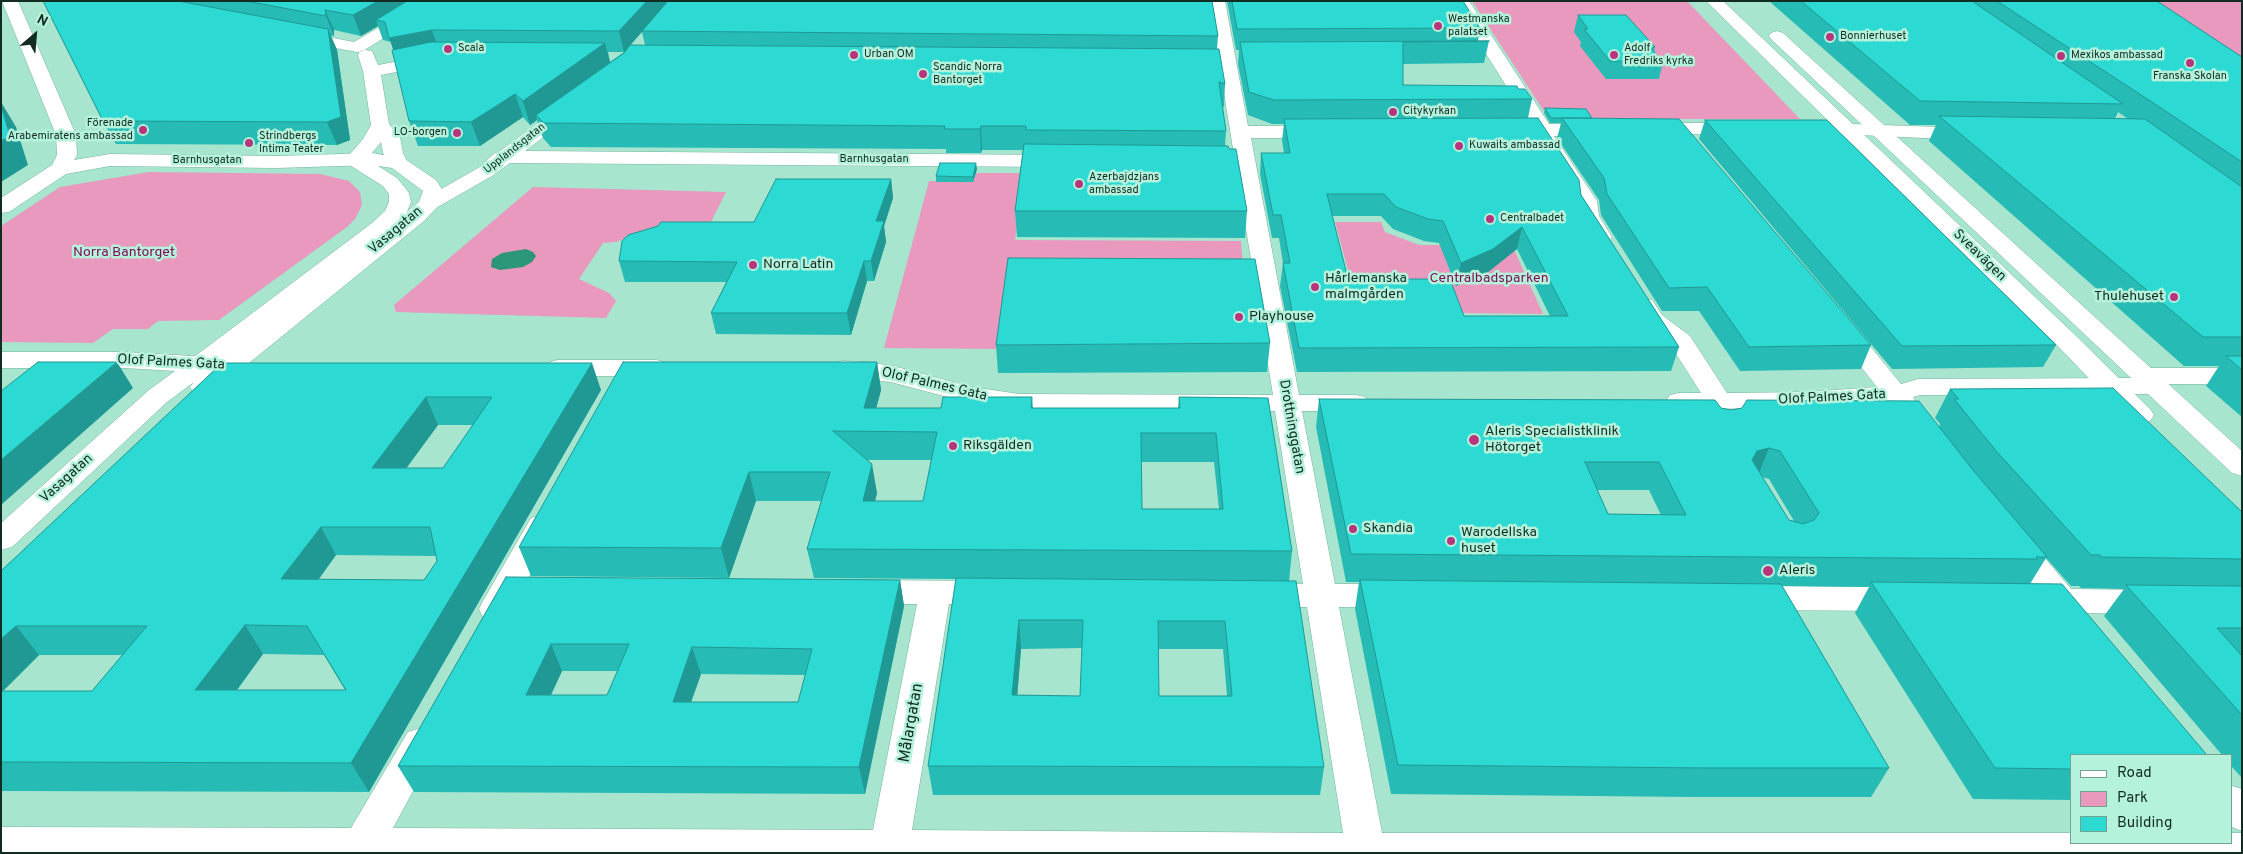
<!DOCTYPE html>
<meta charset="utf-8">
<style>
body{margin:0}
#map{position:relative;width:2243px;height:854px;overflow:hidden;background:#a7e5cf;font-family:Overpass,sans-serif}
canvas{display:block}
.frame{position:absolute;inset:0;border:2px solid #122b23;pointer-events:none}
.legend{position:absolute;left:2070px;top:754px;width:162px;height:90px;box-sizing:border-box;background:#b4f2dc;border:1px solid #73a292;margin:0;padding:6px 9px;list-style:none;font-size:15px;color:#122b23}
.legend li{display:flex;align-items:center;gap:10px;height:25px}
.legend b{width:25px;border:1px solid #73a292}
.north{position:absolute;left:10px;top:10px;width:50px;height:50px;-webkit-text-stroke:4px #b4f2dc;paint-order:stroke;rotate:27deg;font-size:14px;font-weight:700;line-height:20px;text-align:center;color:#122b23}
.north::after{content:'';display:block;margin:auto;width:18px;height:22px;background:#122b23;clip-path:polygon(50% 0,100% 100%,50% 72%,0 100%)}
</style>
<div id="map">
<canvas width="2243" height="854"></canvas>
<div class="frame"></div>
<ul class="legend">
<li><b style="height:6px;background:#fff"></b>Road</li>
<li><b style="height:14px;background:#e899bd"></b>Park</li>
<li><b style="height:14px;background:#2dd9d3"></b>Building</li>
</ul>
<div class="north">N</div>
</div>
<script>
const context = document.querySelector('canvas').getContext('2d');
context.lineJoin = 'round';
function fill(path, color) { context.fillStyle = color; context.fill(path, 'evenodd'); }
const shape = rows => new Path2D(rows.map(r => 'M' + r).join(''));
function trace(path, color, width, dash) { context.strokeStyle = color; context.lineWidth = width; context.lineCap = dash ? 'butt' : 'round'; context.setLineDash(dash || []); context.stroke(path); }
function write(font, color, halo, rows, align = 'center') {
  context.font = font + ' Overpass,sans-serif'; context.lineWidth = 5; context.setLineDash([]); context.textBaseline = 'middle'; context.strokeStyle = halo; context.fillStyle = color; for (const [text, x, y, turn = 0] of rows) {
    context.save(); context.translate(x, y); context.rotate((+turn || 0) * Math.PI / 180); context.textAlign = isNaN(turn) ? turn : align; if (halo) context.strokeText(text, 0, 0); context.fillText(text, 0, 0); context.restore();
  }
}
const green = shape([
 [1472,1,1687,1,1800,119,1549,119],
 [2138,1,2242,1,2242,69],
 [149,172,320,174,349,181,360,192,362,205,355,219,347,227,219,320,158,321,148,329,113,329,93,343,1,342,1,226,60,187],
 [976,173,1025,173,1015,240,1241,241,1243,268,1002,349,884,348,929,181,973,182],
 [533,187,726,192,708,228,652,228,616,242,603,243,579,279,609,293,616,301,606,318,396,312,394,305],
 [1335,222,1381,222,1385,232,1419,245,1512,245,1543,314,1457,313,1355,296]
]);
const water = shape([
 [526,249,533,252,536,256,532,262,523,267,500,270,491,267,492,259,502,253]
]);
const minor = shape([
 [424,1,443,1,363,51,357,52,297,41,291,39,289,36,291,33,297,31,354,42,424,1],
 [1209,1,1225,1,1248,126,1319,126,1326,128,1329,132,1326,136,1319,138,1251,138,1299,395,1356,395,1365,397,1369,403,1365,409,1356,411,1302,411,1335,584,1395,584,1406,588,1411,596,1406,604,1395,608,1339,607,1382,833,2072,833,2072,843,2232,843,2232,833,2242,833,2242,853,1,853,1,827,351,828,408,732,421,728,434,732,439,743,393,828,873,830,917,604,865,604,854,600,849,592,854,584,865,580,992,581,1003,585,1008,593,1003,601,992,605,949,604,912,830,1343,833,1307,607,1260,607,1249,603,1244,595,1249,587,1260,583,1303,584,1275,411,1019,410,970,403,891,382,842,377,833,374,829,369,833,364,842,361,866,362,893,366,972,387,1019,394,1273,395,1209,1],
 [1453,1,1469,1,1549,124,1596,124,1603,126,1606,130,1603,134,1596,136,1554,136,1597,201,1599,216,1612,237,1609,242,1601,244,1593,242,1577,216,1575,201,1535,136,1509,136,1502,134,1499,130,1502,126,1509,124,1530,124,1453,1],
 [366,50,372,51,378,65,432,55,438,56,441,60,438,64,432,65,381,75,389,124,400,137,403,153,408,163,405,167,398,169,391,167,383,153,381,142,367,159,397,178,406,189,409,193,411,202,406,214,388,233,208,370,199,373,190,370,186,365,190,360,372,223,385,211,389,202,389,194,383,186,348,164,345,160,363,139,371,125,363,71,358,55,360,51,366,50],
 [570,102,577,104,579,108,577,112,525,151,1058,155,1065,157,1068,161,1065,165,1058,167,510,163,492,176,436,208,429,210,422,208,418,204,422,200,478,168,495,153,499,152,563,104,570,102],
 [1649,123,1739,123,1746,125,1749,129,1746,133,1739,135,1642,133,1639,129,1642,125,1649,123],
 [1822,123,1969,128,1976,130,1979,134,1976,138,1969,140,1815,133,1812,129,1815,125,1822,123],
 [1644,298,1652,300,1662,315,1690,336,1727,393,1808,392,1877,387,1831,329,1834,324,1843,322,1852,324,1901,384,1918,379,2132,378,2131,376,2135,370,2144,368,2242,368,2242,384,2167,384,2168,386,2164,392,2155,394,1920,395,1913,397,1917,404,1913,410,1904,412,1895,410,1889,403,1808,408,1679,409,1670,407,1666,401,1670,395,1679,393,1701,393,1671,346,1644,325,1632,305,1636,300,1644,298],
 [557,360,657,360,666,363,670,368,666,373,657,376,557,376,548,373,544,368,548,363,557,360],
 [542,515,553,518,557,525,507,617,495,621,483,617,479,609,483,601,531,518,542,515],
 [2015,533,2026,536,2071,589,2152,590,2163,594,2168,602,2163,610,2152,614,2083,613,2081,617,2069,621,2057,617,2053,612,2040,612,2029,608,2024,600,2029,592,2035,590,2000,544,2004,536,2015,533],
 [1753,586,1900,587,1911,591,1916,599,1911,607,1900,611,1753,610,1742,606,1737,598,1742,590,1753,586],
 [2232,786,2242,789,2242,831,2232,827,2232,786]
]);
const major = shape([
 [2,1,18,1,76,135,77,155,74,160,110,154,277,156,372,153,405,159,436,180,443,191,440,204,424,221,212,393,203,395,194,393,190,387,194,382,167,402,12,547,1,550,1,523,149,390,175,371,125,368,1,368,1,352,125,352,207,357,216,360,218,362,408,211,419,202,423,191,392,168,372,165,277,168,110,166,66,174,9,212,1,213,1,198,52,165,57,155,56,135,2,1],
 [1706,1,1723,1,2073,333,2150,409,2154,415,2150,421,2140,423,2130,421,2055,343,1706,1],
 [1777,31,1783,33,2242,451,2242,476,2232,473,1771,39,1769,36,1771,33,1777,31]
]);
const wall = shape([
 [43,1,1212,1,1218,36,1217,49,1225,84,1224,107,1222,106,1226,131,1225,146,1247,211,1245,238,1017,237,1015,211,1023,150,982,150,981,153,946,153,946,149,551,147,543,138,537,120,530,125,523,117,480,146,418,146,409,121,393,49,391,42,383,40,378,26,361,36,334,30,334,36,331,36,337,50,350,140,337,145,116,144,103,121],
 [642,32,645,45,629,47],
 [608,52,624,52,610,62],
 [1227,1,1463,1,1480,28,1478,41,1489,41,1484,63,1403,64,1403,85,1518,89,1532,99,1528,118,1581,195,1679,347,1671,371,1297,372,1280,286,1283,263,1279,238,1272,238,1260,174,1261,153,1284,153,1282,140,1284,124,1272,124,1248,115,1238,64,1239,50,1236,50],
 [1332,216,1381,216,1393,229,1424,241,1439,243,1456,286,1488,272,1517,249,1550,316,1464,316,1348,279],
 [1769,1,2157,1,2242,57,2242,417,2206,386,2219,366,2184,366,1929,141,1936,125,1910,125],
 [2118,112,2128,119,2115,119],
 [1578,15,1655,47,1654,51,1663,62,1659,79,1606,79,1580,46,1581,42,1574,32],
 [1545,108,1592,118,1871,345,1861,369,1740,371,1699,311,1662,311,1601,215,1599,200,1557,138,1561,123,1550,123,1544,113],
 [1705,120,2056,345,2043,367,1892,369,1699,139],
 [977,169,973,182,936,182,936,176],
 [891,179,893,198,884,226,886,242,874,281,867,281,851,335,716,334,711,313,726,282,625,282,619,261,754,222],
 [1270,343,1267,372,998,373,996,345],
 [877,362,881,390,876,408,941,408,1032,397,1033,408,1178,408,1179,397,1268,398,1292,551,1289,581,1324,767,1320,795,933,795,928,766,956,579,814,578,807,549,821,501,756,501,729,578,531,576,519,547],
 [868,460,931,460,923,501,875,501,877,493],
 [1141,462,1214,462,1219,509,1142,509],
 [1082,648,1080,696,1017,695,1021,649],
 [1158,649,1223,649,1227,696,1159,696],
 [222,363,601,390,369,792,1,791,1,571],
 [438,425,473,425,443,468,406,468],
 [336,555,436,556,437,561,424,580,318,580],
 [263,654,324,655,345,690,237,690],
 [39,655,122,655,92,691,3,691],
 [1950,389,2242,512,2242,778,2232,767,2232,755,2222,755,2104,616,2124,589,2081,588,2079,586,2071,586,2046,558,2030,584,2072,755,2072,800,1973,799,1855,613,1869,587,1782,586,1889,768,1871,797,1692,797,1391,794,1355,609,1359,582,1346,582,1316,427,1319,399,1721,408,1731,410,1939,427,1940,424,1935,418],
 [1762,477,1769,479,1794,521,1789,520],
 [1597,490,1649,490,1661,515,1608,514],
 [506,577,900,580,904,606,865,794,414,792,398,766],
 [562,671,618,671,607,695,551,695],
 [701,674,805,675,798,702,691,702]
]);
const shadedWall = shape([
 [378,1,420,1,376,20,378,26,361,36,353,15],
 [647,1,669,1,624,52,619,31],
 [325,10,334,30,334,36,326,16],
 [328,29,337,50,350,140,337,145,327,122],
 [432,30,439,51,397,59,389,38],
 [605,43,611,66,536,115,537,120,530,125,523,101],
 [515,94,523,117,480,146,471,122],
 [1,102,16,127,28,165,1,182],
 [981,126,982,150,981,153,980,129],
 [976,163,977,169,973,182,973,177],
 [891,179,893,198,884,226,886,242,874,281,871,261,876,221],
 [1522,227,1517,249,1488,272,1456,286,1461,263],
 [864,261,867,281,851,335,847,313],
 [117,362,133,388,1,505,1,460],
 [877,362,881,390,870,432,864,408],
 [592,363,601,390,369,792,351,763],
 [426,397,438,425,386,496,372,468],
 [1769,448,1758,475,1752,460,1757,451],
 [872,464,877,493,868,530,863,501],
 [749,472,756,501,729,578,721,548],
 [321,527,336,555,298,608,281,579],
 [900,580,904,606,865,794,859,767],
 [1019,620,1021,649,1015,724,1012,695],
 [245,625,263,654,215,720,195,690],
 [16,626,39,655,1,693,1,639],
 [551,644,562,671,538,722,526,695],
 [692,647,701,674,682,728,673,702]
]);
const building = shape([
 [43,1,178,1,328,29,341,117,327,122,103,121,43,1],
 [246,1,378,1,353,15,325,10,326,16,246,1],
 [407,1,647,1,619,31,432,30,389,38,385,22,376,20,407,1],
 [668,1,1212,1,1218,36,642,31,668,1],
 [1232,1,1463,1,1480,28,1237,29,1232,1],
 [1801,1,1972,1,2123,104,1920,101,1801,1],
 [1997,1,2157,1,2242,57,2242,162,2158,106,1997,1],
 [1578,15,1626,15,1655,47,1650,47,1663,62,1610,61,1584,29,1588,29,1578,15],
 [1489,41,1403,42,1403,85,1517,86,1518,89,1525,89,1532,99,1274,100,1249,92,1240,42,1489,41],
 [431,42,605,43,523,101,515,94,471,122,409,121,392,50,431,42],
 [630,45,1219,49,1225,84,1219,82,1226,131,1026,130,1026,126,981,126,980,129,944,129,945,126,544,123,536,115,624,53,630,45],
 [1,105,10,136,1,141,1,105],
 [1545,108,1586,109,1592,118,1551,118,1545,108],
 [1939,116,2145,119,2242,187,2242,337,2203,337,1939,116],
 [1538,118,1579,180,1581,195,1679,347,1299,348,1283,263,1290,263,1281,215,1273,215,1261,153,1290,153,1284,119,1538,118],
 [1327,194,1384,194,1396,207,1428,219,1443,221,1461,263,1493,249,1522,227,1568,316,1464,316,1450,279,1348,279,1327,194],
 [1562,118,1679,119,1871,345,1749,347,1707,287,1669,288,1607,194,1604,178,1562,118],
 [1705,120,1827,120,2056,345,1902,346,1705,120],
 [1024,144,1228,146,1229,149,1236,149,1247,211,1015,211,1024,144],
 [940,163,976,163,973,177,936,176,940,163],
 [776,179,891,179,876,221,884,221,871,261,864,261,847,313,711,313,737,262,619,261,622,241,628,235,658,226,661,222,754,222,776,179],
 [1008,258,1255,259,1270,343,996,345,1008,258],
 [2226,356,2242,356,2242,370,2226,356],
 [38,362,117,362,1,460,1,391,38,362],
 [623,362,877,362,864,408,941,408,943,397,1032,397,1031,408,1180,408,1179,397,1268,398,1292,551,807,549,830,472,749,472,721,548,519,547,623,362],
 [833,431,937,432,923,501,863,501,872,464,833,431],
 [1141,433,1216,433,1223,509,1142,509,1141,433],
 [222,363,592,363,351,763,1,762,1,691,92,691,147,626,16,626,1,639,1,571,222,363],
 [426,397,492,397,443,468,372,468,426,397],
 [321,527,430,527,437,561,424,580,281,579,321,527],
 [245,625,307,626,346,690,195,690,245,625],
 [2113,388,2242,512,2242,559,2101,557,2100,555,2091,555,1997,452,1954,399,1959,399,1950,389,2113,388],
 [1319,399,1715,400,1721,408,1731,410,1742,408,1747,400,1919,401,1973,470,2047,557,2036,557,2038,559,1351,554,1319,399],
 [1769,448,1780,451,1819,513,1814,520,1803,524,1789,520,1752,460,1757,451,1769,448],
 [1585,462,1659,462,1686,515,1608,514,1585,462],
 [506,577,900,580,859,767,398,766,506,577],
 [551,644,629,644,607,695,526,695,551,644],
 [692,647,812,649,798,702,673,702,692,647],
 [956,578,1296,581,1324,767,928,766,956,578],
 [1019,620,1083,620,1080,696,1012,695,1019,620],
 [1158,621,1225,621,1232,696,1159,696,1158,621],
 [1360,580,1781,584,1889,768,1706,768,1398,765,1360,580],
 [1871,582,2062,584,2207,755,2072,755,2072,769,1995,768,1871,582],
 [2126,585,2242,586,2242,628,2217,628,2242,656,2242,715,2126,585]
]);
const markers = [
 [1438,26,5,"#b8357e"],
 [1830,37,5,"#b8357e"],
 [448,49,5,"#b8357e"],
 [854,55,5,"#b8357e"],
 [1614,55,5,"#b8357e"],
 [2061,56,5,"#b8357e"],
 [2190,63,5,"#b8357e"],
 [923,74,5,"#b8357e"],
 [1393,112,5,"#b8357e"],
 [143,130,5,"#b8357e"],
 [457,133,5,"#b8357e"],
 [249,143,5,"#b8357e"],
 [1459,146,5,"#b8357e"],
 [1079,184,5,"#b8357e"],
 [1490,219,5,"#b8357e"],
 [753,265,5,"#b8357e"],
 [1315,287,5,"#b8357e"],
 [2174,297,5,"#b8357e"],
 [1239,317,5,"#b8357e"],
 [1474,440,6,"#b8357e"],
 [953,446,5,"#b8357e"],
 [1353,529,5,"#b8357e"],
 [1451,541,5,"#b8357e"],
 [1768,571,6,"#b8357e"]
];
const farPoinames = [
 ["Westmanska",1448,20],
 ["palatset",1448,33],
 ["Bonnierhuset",1840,37],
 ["Scala",458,49],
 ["Adolf",1624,49],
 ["Fredriks kyrka",1624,62],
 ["Urban OM",864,55],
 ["Mexikos ambassad",2071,56],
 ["Scandic Norra",933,68],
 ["Bantorget",933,81],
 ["Franska Skolan",2190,77,"center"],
 ["Citykyrkan",1403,112],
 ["Förenade",133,124,"right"],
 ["Arabemiratens ambassad",133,137,"right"],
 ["LO-borgen",447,133,"right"],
 ["Strindbergs",259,137],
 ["Intima Teater",259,150],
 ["Kuwaits ambassad",1469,146],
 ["Azerbajdzjans",1089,178],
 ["ambassad",1089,191],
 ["Centralbadet",1500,219]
];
const farStreetnames = [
 ["Upplandsgatan",515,149,-38],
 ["Barnhusgatan",874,160],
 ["Barnhusgatan",207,161]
];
const streetNames = [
 ["Vasagatan",396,231,-40],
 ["Sveavägen",1979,256,44],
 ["Olof Palmes Gata",171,363,3],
 ["Olof Palmes Gata",934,385,13],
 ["Olof Palmes Gata",1832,398,-3],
 ["Drottninggatan",1291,427,80],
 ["Vasagatan",67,479,-42]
];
const parkNames = [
 ["Norra Bantorget",124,253],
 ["Centralbadsparken",1489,279]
];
const poiNames = [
 ["Norra Latin",763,265],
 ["Hårlemanska",1325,279],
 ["malmgården",1325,295],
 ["Thulehuset",2164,297,"right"],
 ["Playhouse",1249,317],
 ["Aleris Specialistklinik",1485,432],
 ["Hötorget",1485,448],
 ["Riksgälden",963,446],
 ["Skandia",1363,529],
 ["Warodellska",1461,533],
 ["huset",1461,549],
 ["Aleris",1779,571]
];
const nearStreetnames = [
 ["Målargatan",912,723,-80]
];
fill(green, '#e899bd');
fill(water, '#2c9679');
trace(minor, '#77b39e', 1);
trace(major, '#77b39e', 1);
fill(minor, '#fff');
fill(major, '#fff');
fill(wall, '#27bbb5');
fill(shadedWall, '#209894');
fill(building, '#2dd9d3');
trace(building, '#209894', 1);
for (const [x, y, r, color] of markers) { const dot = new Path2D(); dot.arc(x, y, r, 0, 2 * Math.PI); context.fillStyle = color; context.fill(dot); trace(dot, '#b4f2dc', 2); }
write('11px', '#122b23', '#b4f2dc', farPoinames, 'left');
write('11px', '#122b23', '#b4f2dc', farStreetnames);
write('14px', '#122b23', '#b4f2dc', streetNames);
write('14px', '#840d55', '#b4f2dc', parkNames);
write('14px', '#122b23', '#b4f2dc', poiNames, 'left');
write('16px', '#122b23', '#b4f2dc', nearStreetnames);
</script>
